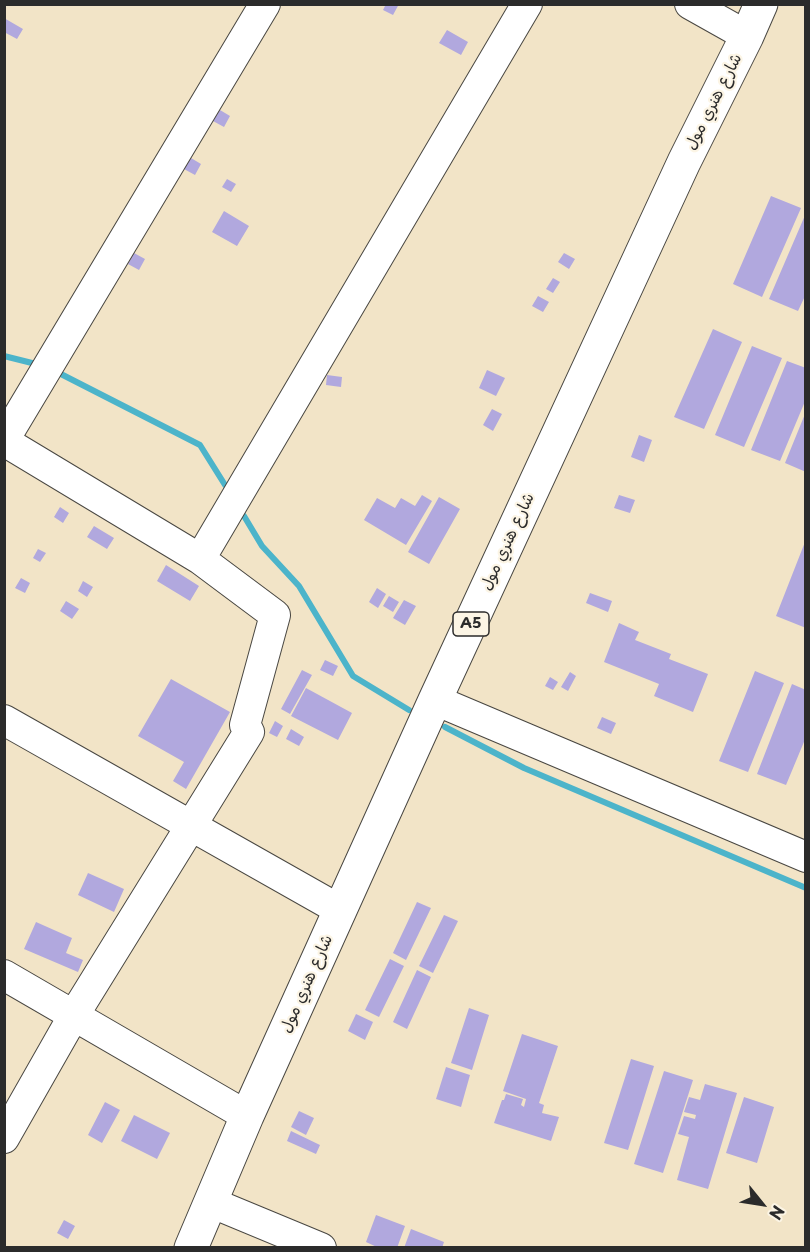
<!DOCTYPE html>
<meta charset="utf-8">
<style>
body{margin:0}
#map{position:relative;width:810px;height:1252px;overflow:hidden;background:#f2e4c7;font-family:"Playpen Sans",sans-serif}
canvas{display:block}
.frame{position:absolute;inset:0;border:6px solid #2b2b2b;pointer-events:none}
.north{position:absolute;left:732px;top:1174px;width:60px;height:60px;-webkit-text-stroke:4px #fcf5e5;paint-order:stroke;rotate:120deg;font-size:16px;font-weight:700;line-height:24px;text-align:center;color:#2b2b2b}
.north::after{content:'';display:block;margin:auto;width:21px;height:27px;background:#2b2b2b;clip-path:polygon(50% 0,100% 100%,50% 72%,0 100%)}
</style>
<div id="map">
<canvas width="810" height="1252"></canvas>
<div class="frame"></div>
<div class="north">N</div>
</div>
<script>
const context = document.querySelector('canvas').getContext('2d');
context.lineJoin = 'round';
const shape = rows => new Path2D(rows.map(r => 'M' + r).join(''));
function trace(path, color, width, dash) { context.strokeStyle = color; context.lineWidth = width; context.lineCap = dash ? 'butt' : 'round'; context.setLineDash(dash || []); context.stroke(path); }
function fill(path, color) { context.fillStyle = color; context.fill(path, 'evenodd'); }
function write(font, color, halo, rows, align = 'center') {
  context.font = font + ' "Playpen Sans","Playpen Sans Arabic",sans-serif'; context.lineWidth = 4.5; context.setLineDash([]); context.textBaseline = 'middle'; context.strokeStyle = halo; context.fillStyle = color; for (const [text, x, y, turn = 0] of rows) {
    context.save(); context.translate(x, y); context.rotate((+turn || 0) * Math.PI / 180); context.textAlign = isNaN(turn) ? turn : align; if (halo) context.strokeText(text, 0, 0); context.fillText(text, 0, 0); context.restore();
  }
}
const stream = shape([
 [4,356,40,365],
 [55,371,200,445,225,485],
 [244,516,262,546,299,586,353,676,409,710],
 [445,727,524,768,806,888]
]);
const building = shape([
 [386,4,399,4,393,15,383,10],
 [4,18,23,29,17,39,4,32],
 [447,30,468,42,461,55,439,43],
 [220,110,230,116,224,127,213,121],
 [191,158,201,164,195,175,184,169],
 [227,179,236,184,231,192,222,187],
 [771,196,801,208,762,297,733,284],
 [224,211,249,226,237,246,212,232],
 [806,213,806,294,798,311,769,299],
 [134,253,145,259,139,270,128,264],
 [564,253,575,259,569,269,558,262],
 [553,278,560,282,553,293,546,289],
 [538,296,549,302,543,312,532,306],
 [713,329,742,342,704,429,674,417],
 [752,346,782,358,744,447,715,435],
 [787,361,806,368,806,399,780,461,751,450],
 [487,370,505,378,496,396,479,388],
 [327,375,342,377,341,387,326,385],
 [492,409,502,414,493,431,483,425],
 [805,414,806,414,806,472,785,463],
 [639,435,652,440,644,462,631,457],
 [422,495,432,501,406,545,364,520,377,498,395,508,401,498,415,506],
 [619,495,635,500,630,513,614,508],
 [439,497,460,509,429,564,408,552],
 [60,507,69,513,63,523,54,517],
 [94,526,114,538,107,549,87,537],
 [805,542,806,542,806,628,776,616],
 [38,549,46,553,40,562,33,558],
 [166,565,199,586,190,601,157,581],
 [21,578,30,583,25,593,15,588],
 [83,581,93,587,87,597,78,591],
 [377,588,386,594,378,608,369,602],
 [590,593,612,601,608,612,586,603],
 [389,596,399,602,393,612,383,606],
 [404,600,416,606,405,625,393,618],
 [66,601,79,609,72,619,60,611],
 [619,623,639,632,635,640,671,654,669,659,708,674,693,712,654,696,659,684,604,662],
 [325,660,338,666,333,676,320,670],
 [302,670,312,675,290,714,281,709],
 [755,671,784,683,748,772,719,761],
 [570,672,576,676,568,691,561,687],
 [550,677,558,682,553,690,545,686],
 [171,679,230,712,186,789,173,781,184,762,138,736],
 [792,684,806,690,806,737,786,785,757,774],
 [306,688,352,713,338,740,291,716],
 [602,717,616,723,611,734,597,728],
 [275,721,283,726,277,737,269,733],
 [291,729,304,737,299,746,286,739],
 [88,873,124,889,114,912,78,895],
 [417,902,431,908,406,960,393,953],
 [444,915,458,921,433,973,419,966],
 [36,922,72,938,66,953,83,960,78,972,24,949],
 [390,959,404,966,379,1017,365,1010],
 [417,970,431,977,407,1029,393,1022],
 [469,1008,489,1015,472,1070,451,1063],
 [356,1014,373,1022,365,1040,348,1031],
 [522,1034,558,1046,539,1103,544,1105,542,1113,559,1117,551,1141,494,1123,502,1100,504,1100,506,1094,523,1099,521,1105,524,1107,526,1099,503,1091],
 [631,1059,654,1066,628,1150,604,1143],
 [446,1067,470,1075,461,1107,436,1099],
 [664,1071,693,1080,663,1173,634,1164],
 [705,1084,737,1093,708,1189,677,1180,689,1137,678,1134,684,1116,695,1119,696,1115,684,1112,689,1097,700,1100],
 [744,1097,774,1107,757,1163,726,1153],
 [105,1102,120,1110,102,1143,88,1135],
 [299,1111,314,1118,306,1135,291,1127],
 [134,1115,170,1133,157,1159,121,1141],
 [291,1131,320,1145,316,1154,287,1141],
 [376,1215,405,1226,397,1248,379,1248,366,1242],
 [64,1220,75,1226,68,1239,57,1233],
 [411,1229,444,1242,442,1248,404,1248]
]);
const minor = shape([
 [690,4,747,36],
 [4,440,265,4],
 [4,441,200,559,275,615,245,725,249,732,74,1015,4,1138],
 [200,559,527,4],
 [435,700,806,857],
 [4,720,340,910],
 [4,975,247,1116],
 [210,1202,321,1248]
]);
const highway = shape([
 [191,1248,247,1116,435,700,684,162,747,36,761,4]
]);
const shields = [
 [471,624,36]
];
const shieldNames = [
 ["A5",471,624]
];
const streetNames = [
 ["شارع هنري مول",714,102,-63],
 ["شارع هنري مول",508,542,-65],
 ["شارع هنري مول",307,984,-66]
];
trace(stream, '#4cb4ca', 6);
fill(building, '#b1a8de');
trace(minor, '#494742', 32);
trace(highway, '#494742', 35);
trace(minor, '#fff', 30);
trace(highway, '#fff', 33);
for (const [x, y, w] of shields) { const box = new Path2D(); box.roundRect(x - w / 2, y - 12, w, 24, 4.5); context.fillStyle = '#fcf5e5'; context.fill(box); trace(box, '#2b2b2b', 1.5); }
write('bold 15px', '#2b2b2b', null, shieldNames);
write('16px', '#2b2b2b', '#fcf5e5', streetNames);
</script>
